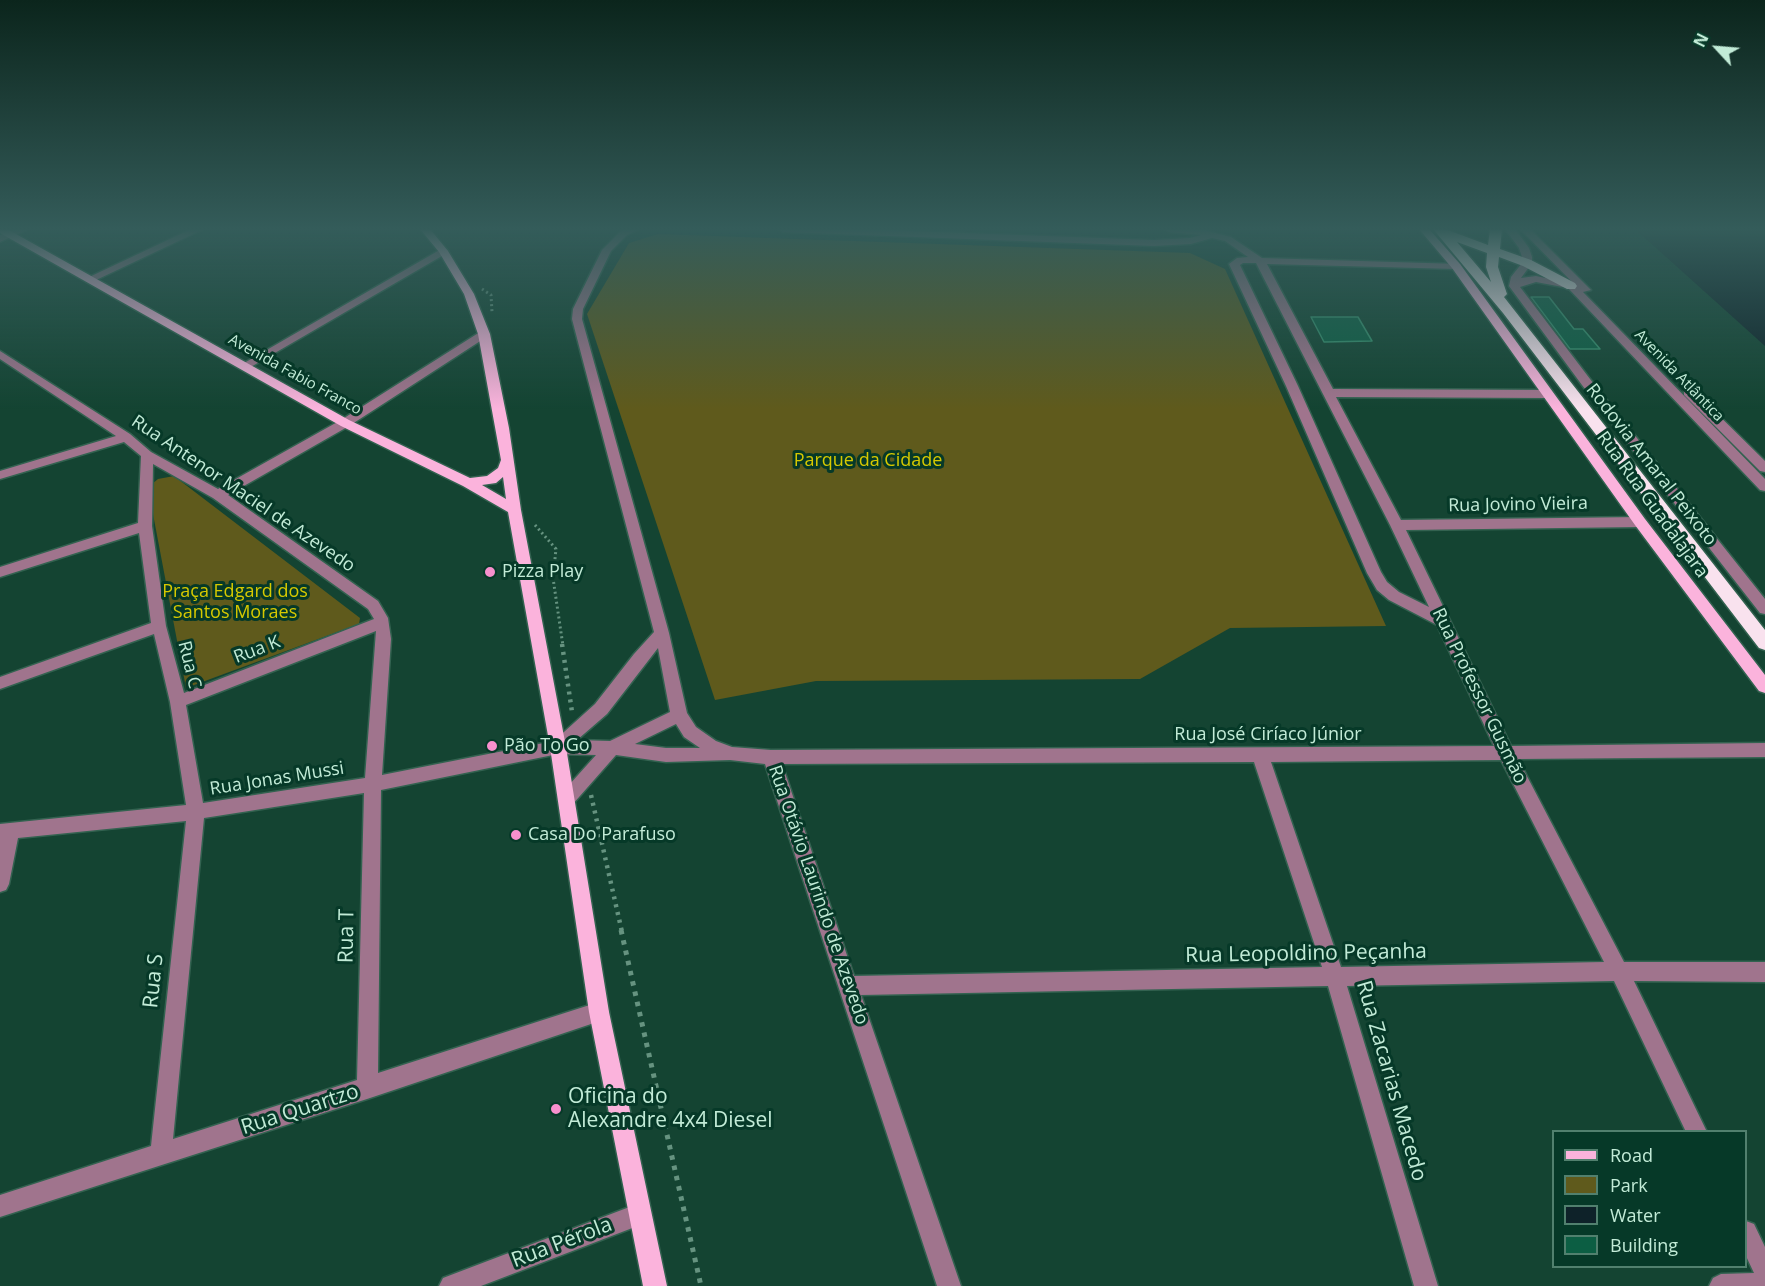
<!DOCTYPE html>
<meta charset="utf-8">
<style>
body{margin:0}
#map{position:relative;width:1765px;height:1286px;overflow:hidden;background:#144432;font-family:"Open Sans",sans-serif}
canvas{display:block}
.legend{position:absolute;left:1552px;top:1130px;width:195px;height:138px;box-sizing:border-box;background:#063928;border:2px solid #51806e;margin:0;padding:8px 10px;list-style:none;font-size:18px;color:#c2ebd7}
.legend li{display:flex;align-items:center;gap:12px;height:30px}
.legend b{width:30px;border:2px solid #51806e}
.north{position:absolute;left:1687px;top:18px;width:60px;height:60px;-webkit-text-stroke:4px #063928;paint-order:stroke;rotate:296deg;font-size:16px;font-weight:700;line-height:24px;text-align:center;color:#c2ebd7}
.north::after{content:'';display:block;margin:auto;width:21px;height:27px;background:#c2ebd7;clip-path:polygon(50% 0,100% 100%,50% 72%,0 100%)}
</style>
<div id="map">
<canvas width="1765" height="1286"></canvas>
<ul class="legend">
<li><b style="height:8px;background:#fbb3dc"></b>Road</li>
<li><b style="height:16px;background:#5f5a1c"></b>Park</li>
<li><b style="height:16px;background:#0e2229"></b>Water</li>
<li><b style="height:16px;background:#0c5e43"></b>Building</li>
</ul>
<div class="north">N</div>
</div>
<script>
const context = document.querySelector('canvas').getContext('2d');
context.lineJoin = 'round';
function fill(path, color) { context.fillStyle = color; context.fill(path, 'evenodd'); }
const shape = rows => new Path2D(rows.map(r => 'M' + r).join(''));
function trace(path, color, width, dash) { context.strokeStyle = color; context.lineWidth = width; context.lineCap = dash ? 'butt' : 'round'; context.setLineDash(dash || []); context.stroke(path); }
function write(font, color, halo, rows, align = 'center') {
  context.font = font + ' "Open Sans",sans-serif'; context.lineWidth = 6; context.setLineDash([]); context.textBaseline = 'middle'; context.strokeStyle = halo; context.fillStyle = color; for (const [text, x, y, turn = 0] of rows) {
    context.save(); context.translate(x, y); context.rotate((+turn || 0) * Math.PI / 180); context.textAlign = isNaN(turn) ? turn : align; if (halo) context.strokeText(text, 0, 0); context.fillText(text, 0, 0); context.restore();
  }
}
const green = shape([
 [658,234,1190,253,1225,269,1386,626,1230,628,1140,679,816,681,715,700,587,314,629,243],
 [174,476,360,618,359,624,186,688,149,493,152,484,158,479]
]);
const water = shape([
 [1635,229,1765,229,1765,346]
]);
const building = shape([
 [1531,297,1549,297,1574,329,1583,329,1600,349,1570,349,1531,297],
 [1311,317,1358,317,1372,341,1324,342,1311,317]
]);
const pathFar2 = shape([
 [482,289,491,295,492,312],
 [535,525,556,549,553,578,563,646]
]);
const pathFar1 = shape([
 [562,644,572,712],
 [591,795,622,932]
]);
const path = shape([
 [621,930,701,1286]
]);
const minor = shape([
 [16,229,29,229,0,242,0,235,16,229],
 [191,229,204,229,94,281,85,279,191,229],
 [626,229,640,229,627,235,611,251,583,309,582,319,669,633,687,713,696,727,716,741,732,747,771,750,1494,746,1437,625,1389,600,1377,590,1367,573,1286,386,1229,264,1237,258,1248,257,1225,241,1212,238,1191,244,1154,246,783,232,778,229,858,229,1154,240,1190,238,1201,235,1169,232,1164,229,1200,229,1231,237,1262,258,1460,264,1461,266,1456,269,1267,264,1333,389,1548,390,1554,394,1548,398,1336,397,1401,520,1640,517,1647,522,1640,527,1406,530,1511,746,1765,743,1765,757,1518,759,1624,962,1765,962,1765,982,1634,981,1707,1132,1686,1132,1614,981,1347,986,1438,1286,1414,1286,1328,986,861,995,961,1286,937,1286,765,764,730,760,666,762,616,755,572,805,566,807,560,805,558,800,560,795,596,755,558,754,381,790,378,1073,599,1002,606,1005,609,1012,606,1019,367,1099,0,1217,0,1195,151,1146,186,821,18,838,9,884,6,890,0,892,0,824,186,805,170,702,154,634,0,689,0,677,151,623,139,533,0,577,0,567,138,523,141,456,124,442,0,479,0,471,116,436,0,359,0,351,130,434,151,452,218,489,341,420,480,332,488,332,488,336,349,426,228,495,378,601,388,618,391,639,382,775,554,741,595,704,634,654,654,632,572,319,573,309,602,250,621,231,626,229],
 [1243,263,1256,263,1390,525,1429,607,1399,592,1387,582,1381,572,1298,386,1240,265,1243,263],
 [153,464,213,498,368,609,374,619,184,693,166,626,152,526,153,464],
 [376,631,365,778,203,803,186,705,376,631],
 [658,648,670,712,610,741,577,740,607,714,658,648],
 [676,724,684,737,700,748,666,748,635,744,676,724],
 [1501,760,1604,962,1341,967,1271,762,1501,760],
 [1254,762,1322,967,854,976,782,764,1254,762],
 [364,793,357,1080,173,1139,204,818,364,793],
 [1505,229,1515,229,1529,248,1532,257,1532,263,1521,278,1536,276,1574,284,1520,229,1530,229,1591,290,1583,292,1765,479,1765,491,1760,490,1568,288,1536,282,1520,287,1590,379,1765,599,1765,614,1760,613,1582,385,1509,286,1511,277,1522,263,1522,257,1519,248,1505,229],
 [443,248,448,251,447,253,249,368,241,368,239,366,443,248],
 [1688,388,1692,389,1765,461,1765,472,1760,471,1684,395,1684,389,1688,388],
 [640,1203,648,1206,651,1214,648,1222,481,1286,439,1286,443,1278,640,1203],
 [1746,1221,1754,1224,1765,1247,1765,1286,1709,1286,1713,1278,1721,1274,1754,1273,1746,1256,1746,1221]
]);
const major = shape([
 [0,229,7,229,349,420,470,478,487,476,498,468,501,460,478,334,464,294,439,252,420,229,430,229,448,251,474,294,490,334,509,428,521,510,566,747,609,1012,667,1286,643,1286,589,1012,550,747,508,512,463,486,341,426,0,233,0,229],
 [503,477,506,499,482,485,496,483,503,477],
 [1419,229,1429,229,1460,264,1645,519,1765,675,1765,693,1759,691,1635,525,1452,268,1419,229]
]);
const highway = shape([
 [1433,229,1445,229,1488,245,1490,229,1502,229,1500,249,1531,260,1575,283,1577,286,1575,289,1567,289,1523,266,1499,257,1498,267,1507,294,1504,297,1765,630,1765,650,1759,648,1503,313,1433,229],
 [1457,242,1487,253,1486,267,1491,282,1457,242]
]);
const markers = [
 [490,572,6,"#f790cd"],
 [492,746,6,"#f790cd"],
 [516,835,6,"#f790cd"],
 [556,1109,6,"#f790cd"]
];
const farStreetnames = [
 ["Avenida Fabio Franco",295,375,29],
 ["Avenida Atlântica",1679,376,46]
];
const parkNames = [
 ["Parque da Cidade",868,461],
 ["Praça Edgard dos",235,592],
 ["Santos Moraes",235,613]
];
const streetNames = [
 ["Rodovia Amaral Peixoto",1651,465,52],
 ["Rua Antenor Maciel de Azevedo",243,494,34],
 ["Rua Jovino Vieira",1518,505,-1],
 ["Rua Rua Guadalajara",1652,505,54],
 ["Rua K",257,650,-21],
 ["Rua C",189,665,76],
 ["Rua Professor Gusmão",1479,696,64],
 ["Rua José Ciríaco Júnior",1268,735],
 ["Rua Jonas Mussi",277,779,-9],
 ["Rua Otávio Laurindo de Azevedo",818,895,71]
];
const poiNames = [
 ["Pizza Play",502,572],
 ["Pão To Go",504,746],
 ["Casa Do Parafuso",528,835]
];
const nearStreetnames = [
 ["Rua T",347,936,-89],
 ["Rua Leopoldino Peçanha",1306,954,-1],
 ["Rua S",154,981,-84],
 ["Rua Zacarias Macedo",1391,1081,74],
 ["Rua Quartzo",300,1110,-18],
 ["Rua Pérola",562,1243,-21]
];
const nearPoinames = [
 ["Oficina do",568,1097],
 ["Alexandre 4x4 Diesel",568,1121]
];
fill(green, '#5f5a1c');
fill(water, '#0e2229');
fill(building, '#0c5e43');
trace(building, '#36906e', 1.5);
trace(minor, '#336250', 3);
trace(major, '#336250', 3);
trace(highway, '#336250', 3);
trace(pathFar2, '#669380', 3, [2, 3]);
trace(pathFar1, '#669380', 4.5, [3, 5]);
trace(path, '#669380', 5, [4.5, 6]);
fill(minor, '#a0748d');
fill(major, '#fbb3dc');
fill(highway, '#f9e2ee');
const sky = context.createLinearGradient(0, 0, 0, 409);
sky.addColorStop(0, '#0b251c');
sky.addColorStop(0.56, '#345c5a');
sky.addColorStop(1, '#345c5a00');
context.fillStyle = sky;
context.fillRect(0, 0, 1765, 409);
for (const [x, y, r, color] of markers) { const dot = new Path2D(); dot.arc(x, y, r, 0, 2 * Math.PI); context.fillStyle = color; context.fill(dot); trace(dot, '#063928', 2); }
write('15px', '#c2ebd7', '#063928', farStreetnames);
write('18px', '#d6c900', '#063928', parkNames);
write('18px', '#c2ebd7', '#063928', streetNames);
write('18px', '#c2ebd7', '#063928', poiNames, 'left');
write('21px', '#c2ebd7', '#063928', nearStreetnames);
write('21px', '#c2ebd7', '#063928', nearPoinames, 'left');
</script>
